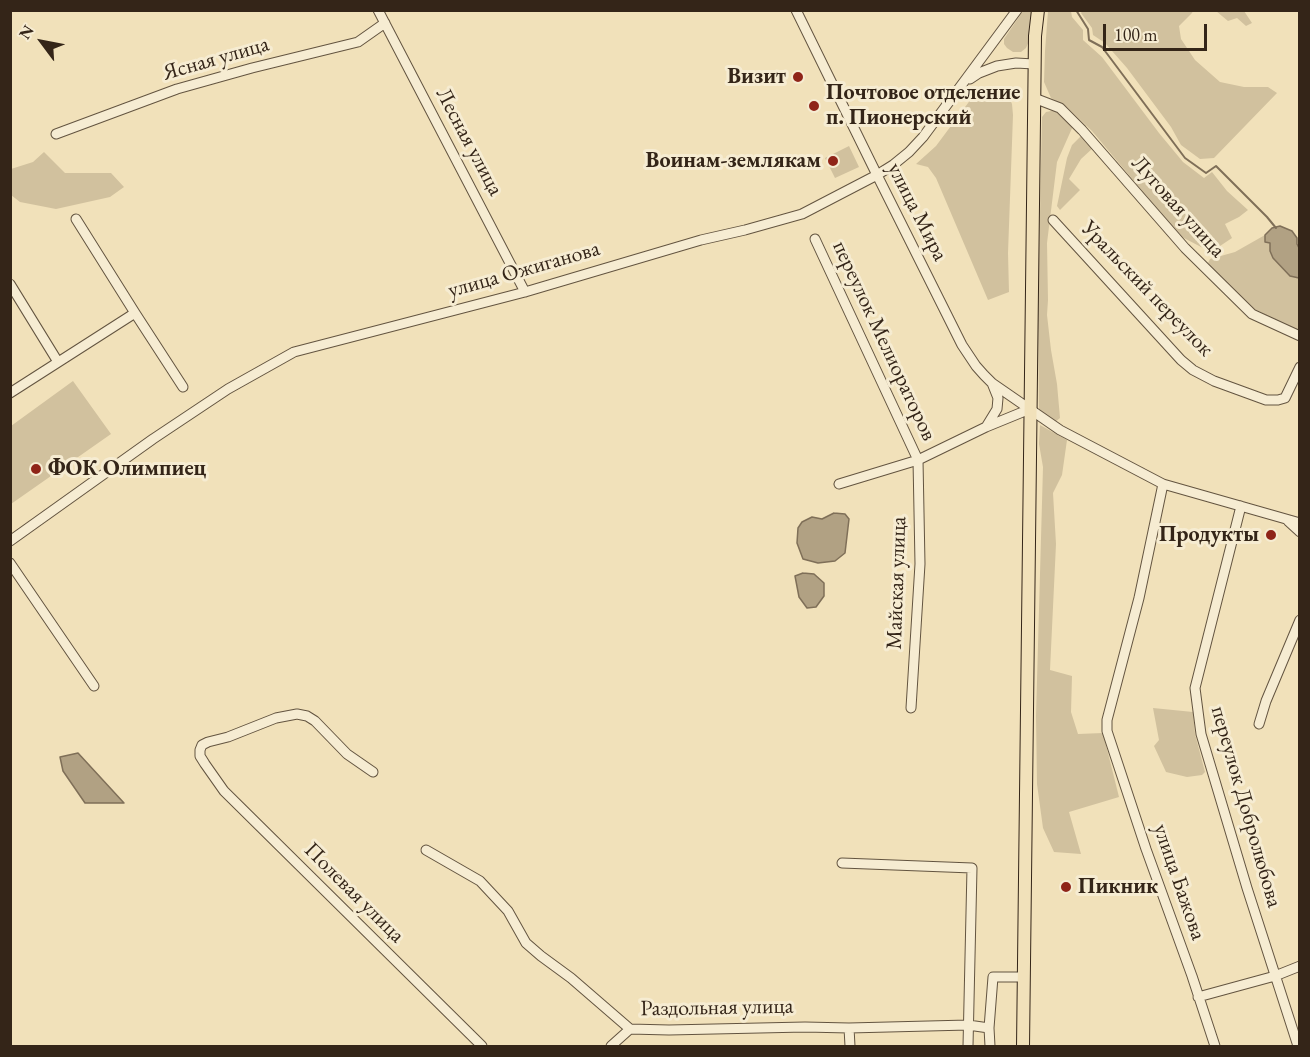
<!DOCTYPE html>
<meta charset="utf-8">
<style>
body{margin:0}
#map{position:relative;width:1310px;height:1057px;overflow:hidden;background:#f1e1ba;font-family:"EB Garamond",serif}
canvas{display:block}
.frame{position:absolute;inset:0;border:12px solid #342518;pointer-events:none}
.north{position:absolute;left:12px;top:12px;width:60px;height:60px;-webkit-text-stroke:4px #f6ecd2;paint-order:stroke;rotate:302deg;font-size:16px;font-weight:700;line-height:24px;text-align:center;color:#342518}
.north::after{content:'';display:block;margin:auto;width:21px;height:27px;background:#342518;clip-path:polygon(50% 0,100% 100%,50% 72%,0 100%)}
.scale{position:absolute;left:1103px;top:24px;width:104px;height:27px;box-sizing:border-box;border:3px solid #342518;border-top:0;padding-left:8px;font-size:18px;line-height:21px;white-space:nowrap;color:#342518;-webkit-text-stroke:4px #f6ecd2;paint-order:stroke}
</style>
<div id="map">
<canvas width="1310" height="1057"></canvas>
<div class="frame"></div>
<div class="north">N</div>
<div class="scale">100 m</div>
</div>
<script>
const context = document.querySelector('canvas').getContext('2d');
context.lineJoin = 'round';
function fill(path, color) { context.fillStyle = color; context.fill(path, 'evenodd'); }
const shape = rows => new Path2D(rows.map(r => 'M' + r).join(''));
function trace(path, color, width, dash) { context.strokeStyle = color; context.lineWidth = width; context.lineCap = dash ? 'butt' : 'round'; context.setLineDash(dash || []); context.stroke(path); }
function write(font, color, halo, rows, align = 'center') {
  context.font = font + ' "EB Garamond",serif'; context.lineWidth = 6; context.setLineDash([]); context.textBaseline = 'middle'; context.strokeStyle = halo; context.fillStyle = color; for (const [text, x, y, turn = 0] of rows) {
    context.save(); context.translate(x, y); context.rotate((+turn || 0) * Math.PI / 180); context.textAlign = isNaN(turn) ? turn : align; if (halo) context.strokeText(text, 0, 0); context.fillText(text, 0, 0); context.restore();
  }
}
const green = shape([
 [1083,10,1193,11,1192,13,1179,26,1181,39,1195,60,1220,82,1244,87,1268,87,1277,93,1214,158,1200,159,1181,145,1171,127,1127,68,1105,43,1093,35,1092,28,1081,13],
 [1023,11,1032,11,1029,41,1026,48,1021,52,1013,52,1007,48,1004,44,1004,39],
 [1048,11,1071,11,1072,17,1083,30,1083,40,1102,57,1159,133,1183,162,1204,178,1212,172,1227,191,1248,210,1239,217,1225,224,1232,238,1220,246,1205,249,1180,236,1092,131,1067,107,1051,98,1044,82,1045,51],
 [1216,11,1244,11,1252,23,1246,26,1237,18,1228,21],
 [987,87,998,89,1007,93,1012,104,1013,115,1008,253,1009,292,988,300,936,178,928,167,916,164,936,146,977,91],
 [1056,110,1073,126,1057,162,1047,243,1048,300,1047,315,1051,350,1057,384,1060,418,1055,422,1039,415,1038,310,1042,117,1046,112],
 [1082,135,1093,148,1081,159,1069,179,1080,190,1060,210,1057,206,1067,158,1072,145],
 [849,146,859,167,835,178,825,158],
 [44,152,65,173,111,173,124,187,110,197,56,209,20,202,11,195,11,169,33,162],
 [1265,235,1265,242,1270,243,1270,251,1273,258,1290,276,1299,278,1299,331,1254,309,1213,270,1208,263,1210,259,1235,252],
 [73,381,111,434,11,504,11,426],
 [1040,425,1067,440,1062,475,1053,493,1056,544,1050,670,1072,676,1071,712,1078,734,1103,733,1119,797,1069,812,1081,854,1054,852,1043,828,1037,784,1036,716,1043,467,1039,444],
 [1153,708,1193,712,1195,734,1205,772,1202,775,1187,777,1166,772,1154,746,1159,740]
]);
const water = shape([
 [1280,226,1292,231,1297,238,1297,244,1299,248,1299,278,1290,276,1273,258,1270,251,1270,243,1265,242,1265,235,1272,228,1280,226],
 [834,513,845,514,849,519,845,553,835,561,818,563,803,559,797,543,798,528,802,522,812,517,822,519,834,513],
 [803,573,814,574,824,583,824,596,816,607,807,608,799,597,795,576,803,573],
 [78,753,124,803,85,803,63,771,60,757,78,753]
]);
const stream = shape([
 [1076,10,1088,29,1089,40,1102,47,1185,158,1206,173,1216,166,1267,217,1276,228]
]);
const minor = shape([
 [378,10,525,292],
 [796,10,877,175,962,345,976,366,984,375,992,383,1060,430,1163,484,1300,523],
 [970,79,979,73,997,66,1016,63,1034,64],
 [1034,98,1060,108,1082,130,1185,248,1252,314,1300,336],
 [56,134,177,89,252,68,358,42,385,23],
 [76,219,135,313,183,387],
 [1053,220,1181,360,1193,370,1214,381,1266,400,1278,400,1285,398,1300,367],
 [815,239,918,460,920,564,911,708],
 [10,284,58,362],
 [10,393,135,313],
 [986,427,997,409,998,398,992,383],
 [839,484,918,460,986,427,1030,409],
 [1163,484,1139,598,1107,720,1107,731,1146,849,1192,976,1215,1046],
 [1241,506,1195,688,1201,734,1247,888,1298,1046],
 [1288,521,1300,532],
 [10,541,153,439,228,389,294,352,525,292,701,240,745,230,802,214,877,175,893,165,909,152,923,137,1017,10],
 [10,563,94,686],
 [1259,724,1266,701,1300,620],
 [373,772,347,754,315,721,307,716,297,714,276,718,228,737,208,742,202,745,200,750,200,756,205,764,224,791,482,1046],
 [426,850,480,881,508,911,526,943,541,956,571,978,630,1029,669,1030,805,1027,849,1028,968,1025,989,1028],
 [842,863,972,868,968,1046],
 [1198,997,1275,976,1300,966],
 [849,1028,850,1046],
 [611,1046,630,1029],
 [990,1046,989,1028,993,977,1024,977]
]);
const major = shape([
 [1023,1046,1035,36,1038,10]
]);
const markers = [
 [798,77,6,"#8f2418"],
 [814,106,6,"#8f2418"],
 [833,161,6,"#8f2418"],
 [36,469,6,"#8f2418"],
 [1271,535,6,"#8f2418"],
 [1066,887,6,"#8f2418"]
];
const streetNames = [
 ["Ясная улица",216,59,-16],
 ["Лесная улица",469,142,62],
 ["Луговая улица",1178,207,48],
 ["улица Мира",917,212,63],
 ["улица Ожиганова",524,270,-16],
 ["Уральский переулок",1147,289,46],
 ["переулок Мелиораторов",884,341,65],
 ["Майская улица",897,583,-88],
 ["переулок Добролюбова",1246,807,74],
 ["улица Бажова",1179,882,71],
 ["Полевая улица",354,893,45],
 ["Раздольная улица",717,1008,-1]
];
const poiNames = [
 ["Визит",786,77],
 ["Почтовое отделение",826,93,"left"],
 ["п. Пионерский",826,118,"left"],
 ["Воинам-землякам",821,161],
 ["ФОК Олимпиец",48,469,"left"],
 ["Продукты",1259,535],
 ["Пикник",1078,887,"left"]
];
fill(green, '#d1c19e');
fill(water, '#b1a183');
trace(water, '#7f6f58', 1.5);
trace(stream, '#7f6f58', 2);
trace(minor, '#635440', 11);
trace(major, '#342518', 14);
trace(minor, '#f6ecd2', 9);
trace(major, '#f1e1ba', 12);
for (const [x, y, r, color] of markers) { const dot = new Path2D(); dot.arc(x, y, r, 0, 2 * Math.PI); context.fillStyle = color; context.fill(dot); trace(dot, '#f6ecd2', 2); }
write('22px', '#342518', '#f6ecd2', streetNames);
write('bold 22px', '#342518', '#f6ecd2', poiNames, 'right');
</script>
